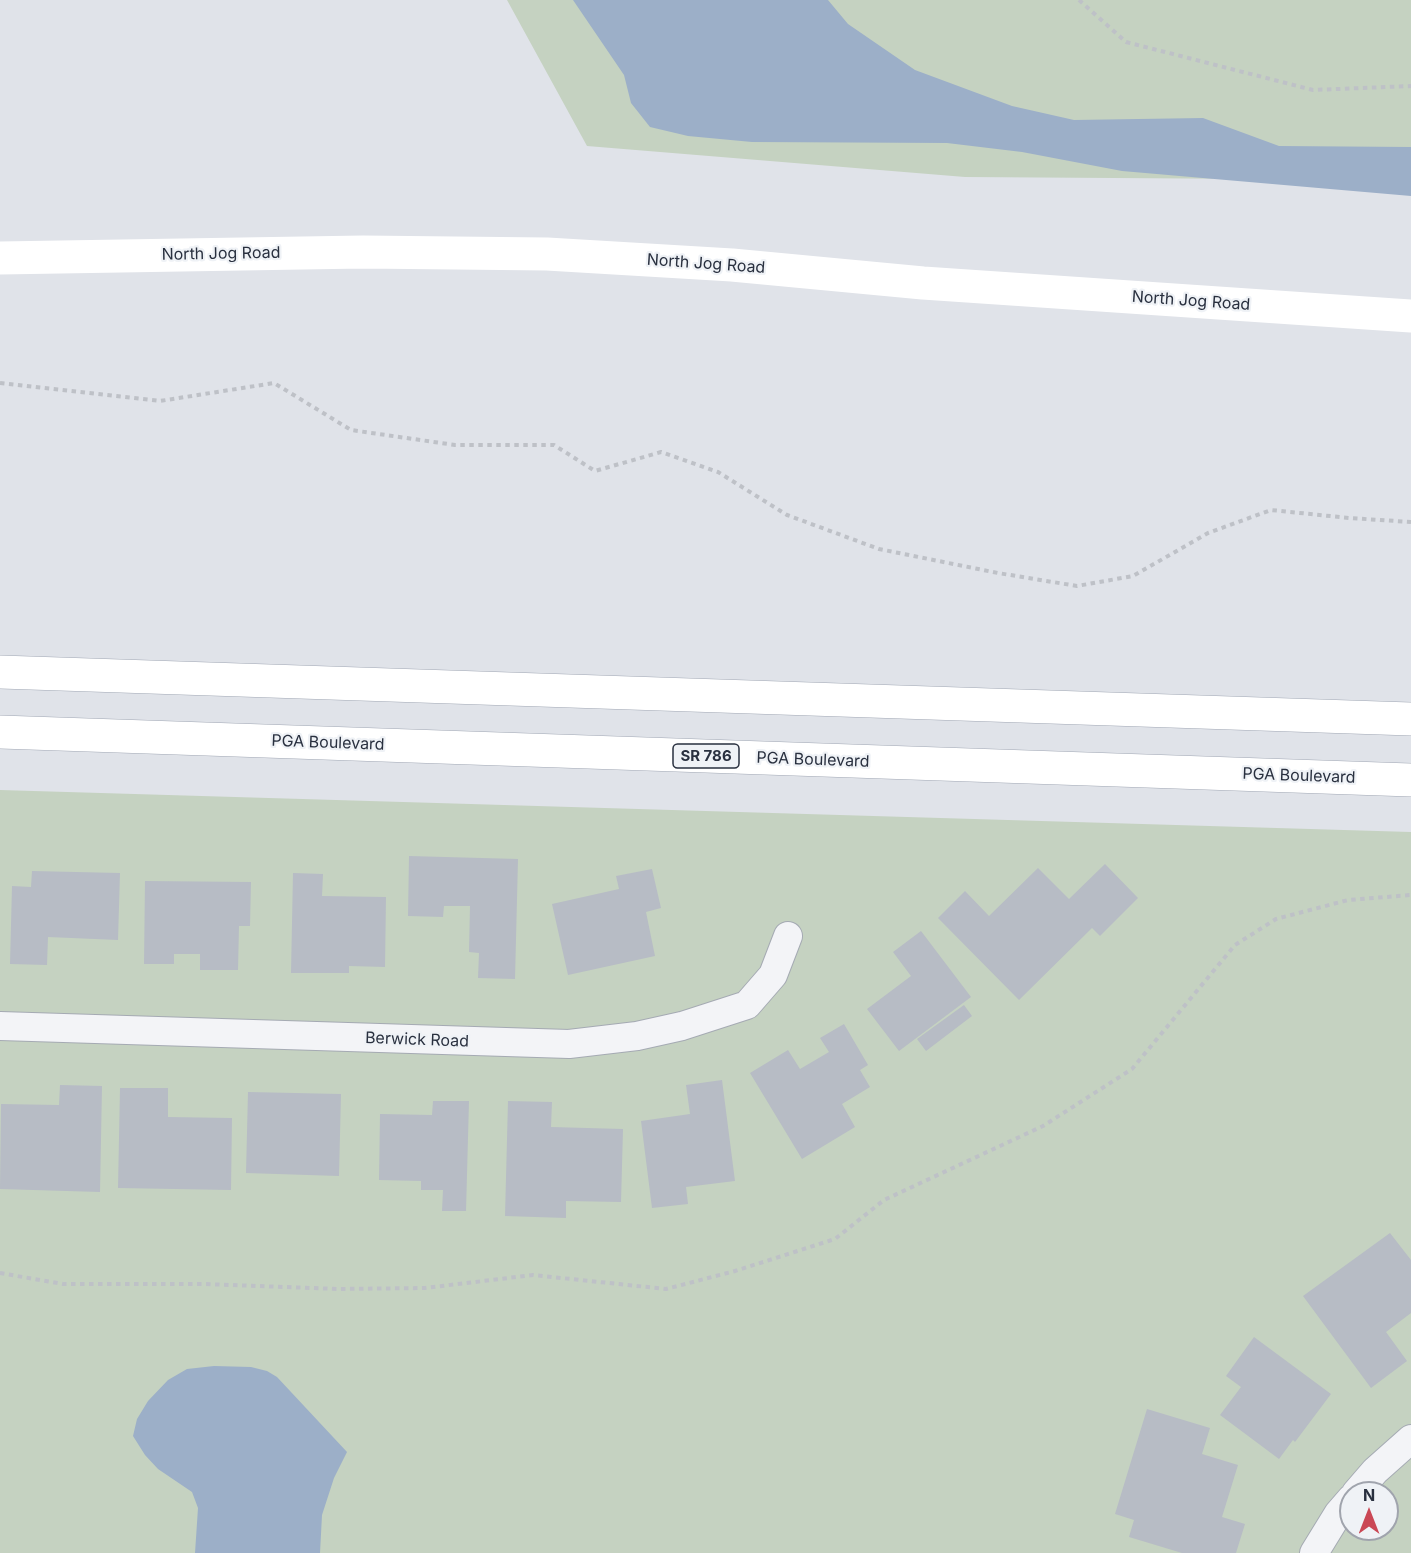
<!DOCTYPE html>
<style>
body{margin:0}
#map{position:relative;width:1411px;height:1553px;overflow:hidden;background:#e0e3e9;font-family:Inter,sans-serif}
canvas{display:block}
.north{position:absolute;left:1339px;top:1481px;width:60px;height:60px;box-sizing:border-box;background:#eff2f6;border:2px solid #a0a4ad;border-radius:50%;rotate:0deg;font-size:16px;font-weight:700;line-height:24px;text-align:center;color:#29303f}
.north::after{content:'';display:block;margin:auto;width:21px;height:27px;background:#ca4855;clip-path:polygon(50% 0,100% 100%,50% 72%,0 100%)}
</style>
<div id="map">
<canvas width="1411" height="1553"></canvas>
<div class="north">N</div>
</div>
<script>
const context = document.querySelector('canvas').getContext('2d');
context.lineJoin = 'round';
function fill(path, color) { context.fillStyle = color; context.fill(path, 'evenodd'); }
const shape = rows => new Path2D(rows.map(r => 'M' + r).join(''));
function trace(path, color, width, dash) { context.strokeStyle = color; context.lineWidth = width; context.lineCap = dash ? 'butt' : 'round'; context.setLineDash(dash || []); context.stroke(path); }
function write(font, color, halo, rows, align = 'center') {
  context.font = font + ' Inter,sans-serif'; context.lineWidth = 4.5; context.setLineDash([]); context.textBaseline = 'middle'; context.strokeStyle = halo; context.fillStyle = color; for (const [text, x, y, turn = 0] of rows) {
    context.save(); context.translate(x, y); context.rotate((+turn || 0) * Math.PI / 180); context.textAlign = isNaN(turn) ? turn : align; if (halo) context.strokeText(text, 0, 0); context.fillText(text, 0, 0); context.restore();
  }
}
const green = shape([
 [507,0,1411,0,1411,180,965,177,587,146],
 [0,790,1411,832,1411,1553,0,1553],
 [1351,1493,1387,1493,1387,1529,1351,1529]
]);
const water = shape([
 [573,0,828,0,848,24,915,70,1012,106,1074,120,1203,118,1279,146,1411,147,1411,196,1122,171,1022,152,947,143,752,142,688,136,650,127,631,103,624,75],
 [214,1366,251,1367,267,1371,277,1377,347,1452,334,1478,322,1515,320,1553,195,1553,198,1508,192,1492,158,1469,145,1455,133,1436,137,1419,148,1401,168,1380,187,1369]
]);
const building = shape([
 [409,856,518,859,515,979,478,978,479,953,469,952,470,906,444,906,443,917,408,916],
 [1105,864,1138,898,1100,936,1092,928,1019,1000,938,918,965,891,989,916,1038,868,1069,899],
 [652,869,661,908,646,912,655,956,568,975,552,904,619,889,616,876],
 [32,871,120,873,118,940,48,937,47,965,10,964,12,886,31,887],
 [293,873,323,874,322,896,386,897,385,967,349,966,349,973,291,973],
 [145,881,251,882,250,926,239,926,238,970,200,970,200,954,174,954,174,964,144,964],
 [921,931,971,997,899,1051,867,1009,911,976,893,952],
 [964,1005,972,1016,926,1051,917,1039],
 [844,1024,868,1065,860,1070,870,1087,842,1104,855,1127,802,1159,750,1073,788,1050,800,1069,829,1052,820,1038],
 [722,1080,735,1181,686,1187,688,1204,652,1208,641,1121,690,1114,686,1085],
 [60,1085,102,1086,100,1192,0,1189,1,1104,59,1105],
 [120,1088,168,1088,168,1117,232,1118,231,1190,118,1188],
 [248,1092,341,1094,339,1176,246,1173],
 [433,1101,469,1101,466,1211,442,1211,443,1190,421,1190,421,1181,379,1180,380,1114,432,1115],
 [508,1101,552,1102,551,1127,623,1129,621,1202,566,1201,566,1218,505,1216],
 [1390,1233,1411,1260,1411,1313,1386,1332,1407,1361,1371,1388,1303,1296],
 [1254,1337,1331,1394,1295,1442,1293,1440,1279,1459,1220,1415,1241,1387,1226,1376],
 [1147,1409,1210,1428,1202,1454,1238,1465,1222,1517,1245,1524,1236,1553,1182,1553,1129,1537,1134,1520,1115,1514]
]);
const path = shape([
 [1079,0,1126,42,1313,90,1411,86],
 [0,383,160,401,274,383,351,430,455,445,554,445,595,471,661,452,718,472,787,515,879,549,998,573,1077,586,1133,576,1208,533,1271,510,1349,518,1411,522],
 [0,1273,63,1284,203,1284,339,1289,425,1288,533,1275,666,1289,735,1271,835,1239,884,1200,1043,1126,1132,1069,1235,945,1276,919,1348,900,1411,895]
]);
const street = shape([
 [0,1026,569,1044,637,1036,682,1026,747,1005,773,975,788,936],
 [1356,1493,1375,1471,1411,1439],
 [1314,1553,1338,1514,1351,1499]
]);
const secondary = shape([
 [0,258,363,252,547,254,732,265,923,283,1411,316]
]);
const primary = shape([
 [0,672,1411,719],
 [0,732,1411,780]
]);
const shields = [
 [706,756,66]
];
const shieldNames = [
 ["SR 786",706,756]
];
const streetNames = [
 ["North Jog Road",221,254,-1],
 ["North Jog Road",706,264,4],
 ["North Jog Road",1191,301,4],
 ["PGA Boulevard",328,743,2],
 ["PGA Boulevard",813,760,2],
 ["PGA Boulevard",1299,776,2],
 ["Berwick Road",417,1040,2]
];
fill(green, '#c5d2c1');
fill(water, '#9cafc8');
fill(building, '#b7bcc5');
trace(street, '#a5aab3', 30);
trace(primary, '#a0a7b4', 34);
trace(path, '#bec1c7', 4, [4.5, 4.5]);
trace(street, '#f3f4f7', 28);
trace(secondary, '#fff', 33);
trace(primary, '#fff', 33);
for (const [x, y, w] of shields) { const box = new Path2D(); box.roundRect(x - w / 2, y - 12, w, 24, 4.5); context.fillStyle = '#eff2f6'; context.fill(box); trace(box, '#29303f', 1.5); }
write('bold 15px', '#29303f', null, shieldNames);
write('16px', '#29303f', '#eff2f6', streetNames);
</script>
